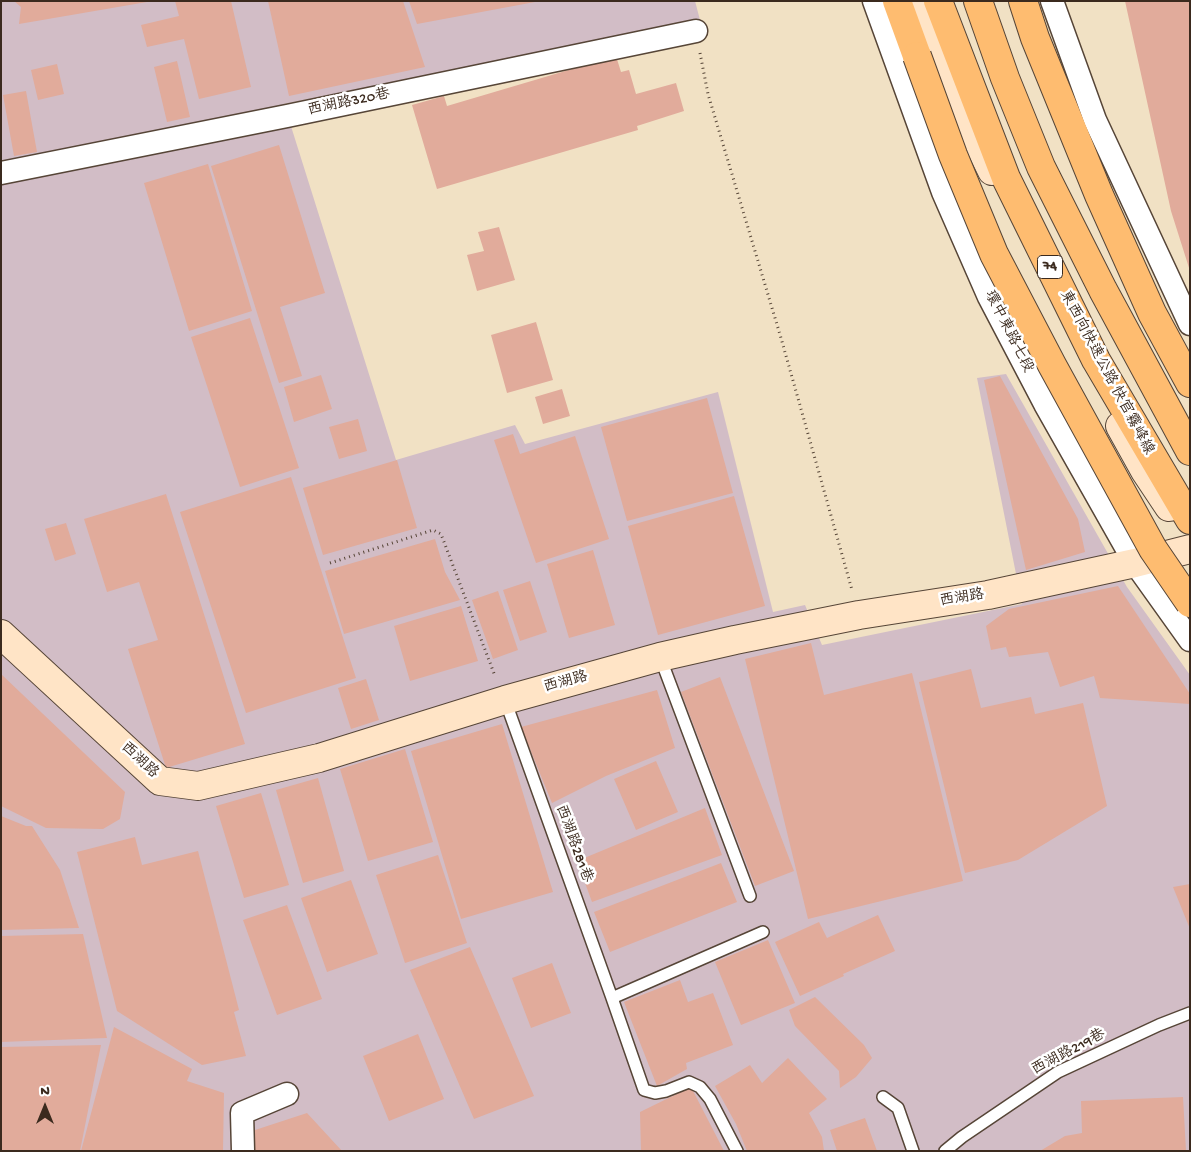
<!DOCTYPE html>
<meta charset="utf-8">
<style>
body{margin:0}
#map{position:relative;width:1191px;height:1152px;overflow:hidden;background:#f1e1c4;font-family:"Gochi Hand",sans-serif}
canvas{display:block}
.frame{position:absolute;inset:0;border:2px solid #3b2a1e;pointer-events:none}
.north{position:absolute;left:20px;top:1082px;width:50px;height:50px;-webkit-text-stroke:4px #fff;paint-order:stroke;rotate:0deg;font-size:14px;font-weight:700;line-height:20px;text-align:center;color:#3b2a1e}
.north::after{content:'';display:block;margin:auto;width:18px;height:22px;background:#3b2a1e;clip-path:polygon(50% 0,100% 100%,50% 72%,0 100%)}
</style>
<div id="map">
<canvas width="1191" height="1152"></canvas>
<div class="frame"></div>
<div class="north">N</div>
</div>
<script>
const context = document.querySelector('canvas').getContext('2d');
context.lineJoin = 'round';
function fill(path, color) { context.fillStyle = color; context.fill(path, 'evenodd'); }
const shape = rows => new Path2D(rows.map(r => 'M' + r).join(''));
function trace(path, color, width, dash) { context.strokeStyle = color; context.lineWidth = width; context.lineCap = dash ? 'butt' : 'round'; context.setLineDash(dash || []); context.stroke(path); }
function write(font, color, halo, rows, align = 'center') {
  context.font = font + ' "Gochi Hand","LXGW WenKai TC",sans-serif'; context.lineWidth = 5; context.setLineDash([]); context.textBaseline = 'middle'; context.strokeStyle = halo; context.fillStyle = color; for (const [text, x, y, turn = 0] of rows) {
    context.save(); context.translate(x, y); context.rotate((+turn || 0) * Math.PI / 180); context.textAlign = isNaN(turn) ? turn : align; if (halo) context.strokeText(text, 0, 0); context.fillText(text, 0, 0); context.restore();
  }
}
const industrial = shape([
 [1,1,695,1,700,20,284,104,396,460,515,425,525,444,718,392,773,612,805,605,822,645,1022,604,977,378,1006,374,1127,587,1190,675,1190,1151,1,1151]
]);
const building = shape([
 [14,1,147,1,147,2,19,24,21,7],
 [175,1,231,1,251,87,199,99,184,39,147,47,141,25,179,16],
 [268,1,403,1,425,67,289,96],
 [409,1,535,1,535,2,417,24],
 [1125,1,1190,1,1190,271,1171,211],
 [616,56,621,72,629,70,636,94,676,83,684,111,637,126,638,130,437,189,412,105,444,96,447,106],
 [177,61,190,117,167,122,154,67],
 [57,64,64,94,38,100,31,70],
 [26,91,37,152,14,156,3,95],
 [279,145,325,293,280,307,302,376,279,383,211,166],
 [208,164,252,311,189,331,144,183],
 [499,227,515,280,477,291,467,255,484,251,478,232],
 [250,318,299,468,240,487,191,337],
 [536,322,553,380,507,393,491,335],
 [321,375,332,409,294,422,284,387],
 [1000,376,1078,519,1085,552,1026,570,984,380],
 [562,389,570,416,543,424,535,397],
 [707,398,733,493,627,521,601,427],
 [358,419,367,451,339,459,329,427],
 [513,434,520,454,575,436,609,539,536,563,494,440],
 [397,460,417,528,323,555,303,488],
 [291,477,356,678,246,713,180,512],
 [166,494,245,744,166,768,128,649,158,640,139,582,107,592,84,519],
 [734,496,765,606,658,635,628,526],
 [66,523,76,554,55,561,45,529],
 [435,539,445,572,460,600,344,634,325,571],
 [593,550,615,625,569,638,547,564],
 [530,581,547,632,520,641,503,590],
 [1118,586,1190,694,1190,704,1100,698,1094,676,1060,687,1048,652,1009,657,1006,647,991,650,986,626,1009,609],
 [498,591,518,650,493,659,472,600],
 [461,606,478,661,410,681,394,626],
 [811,643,824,695,912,673,963,881,808,919,745,659],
 [971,669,981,708,1031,697,1035,714,1083,703,1107,806,1018,860,965,873,919,682],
 [1,674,125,792,120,819,103,829,46,828,1,806],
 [720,677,794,871,755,886,681,692],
 [366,679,379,720,351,729,338,688],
 [657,690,675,748,606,776,552,803,521,727],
 [502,724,553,892,461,919,411,751],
 [405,749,433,842,368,861,340,769],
 [656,761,678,812,636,830,614,779],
 [318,778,344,871,303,883,276,790],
 [261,793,289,885,244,898,216,806],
 [705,808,722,855,592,902,577,861],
 [1,816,26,826,32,826,60,870,79,928,1,930],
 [135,837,142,865,198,851,239,1010,234,1012,246,1056,202,1065,117,1011,77,852],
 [438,855,467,943,405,963,376,875],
 [721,863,737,902,610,952,594,912],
 [351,880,378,954,327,972,301,898],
 [1190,884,1190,929,1173,887],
 [287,905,322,999,277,1015,243,920],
 [878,915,895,951,843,974,844,976,800,996,775,942,819,922,827,938],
 [83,934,107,1038,1,1042,1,936],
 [768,940,795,1003,741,1025,715,962],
 [470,947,534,1096,474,1119,410,970],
 [552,963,571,1013,531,1028,512,978],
 [680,980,688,1002,713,993,733,1045,686,1063,687,1069,657,1086,624,1002],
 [815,997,864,1045,872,1058,856,1077,840,1088,839,1071,795,1026,789,1010],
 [114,1027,192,1069,187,1081,224,1093,223,1151,81,1151],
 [418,1034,444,1099,389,1121,363,1056],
 [101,1045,80,1151,1,1151,1,1047],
 [788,1058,827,1099,809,1113,822,1137,824,1151,747,1151,736,1124,715,1086,750,1065,762,1083],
 [691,1087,724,1151,641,1151,640,1112],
 [1183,1097,1186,1151,1040,1151,1065,1136,1082,1133,1081,1101],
 [307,1113,342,1151,249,1151,249,1132],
 [865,1118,877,1151,837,1151,830,1130]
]);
const path = shape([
 [700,53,708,94,781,338,852,590],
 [330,563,433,530,441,534,495,676]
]);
const lane = shape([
 [660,657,750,896],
 [505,700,612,998,763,932],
 [612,998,644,1090,655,1093,666,1091,689,1082,700,1087,710,1099,737,1151],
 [883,1097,898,1108,913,1151],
 [945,1151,962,1137,1058,1072,1159,1025,1190,1013]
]);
const street = shape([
 [874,1,943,192,989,297,1045,404,1135,563,1190,640],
 [1052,1,1095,120,1190,324],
 [1,173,287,116,696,31],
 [243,1151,242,1113,287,1094]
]);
const secondary = shape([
 [923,1,965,116,992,171],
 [1120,426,1145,471,1169,507],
 [1,634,160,781,198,786,319,758,505,700,660,657,735,640,859,615,988,595,1135,563,1190,549]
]);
const highway = shape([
 [897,1,917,56],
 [938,1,1006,178,1096,360,1190,520],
 [978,1,1005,78,1041,167,1103,290,1190,451],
 [1023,1,1035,38,1099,195,1152,313,1190,383]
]);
const highwayBridge = shape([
 [917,56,953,155,994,254,1052,365,1153,549,1190,603]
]);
const shields = [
 [1050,267,25]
];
const shieldNames = [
 ["74",1050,267]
];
const streetNames = [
 ["西湖路320巷",349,103,-12],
 ["環中東路七段",1008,332,63],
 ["東西向快速公路 快官霧峰線",1106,373,62],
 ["西湖路",962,599,-9],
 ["西湖路",566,683,-15],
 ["西湖路",139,761,43],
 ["西湖路281巷",573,844,70],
 ["西湖路219巷",1069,1053,-28]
];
fill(industrial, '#d2bdc6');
fill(building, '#e1ab9b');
trace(lane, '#564537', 14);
trace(street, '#564537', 25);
trace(secondary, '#564537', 30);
trace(highway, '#564537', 30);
trace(path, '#564537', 3, [1, 4]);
trace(lane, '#fff', 11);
trace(street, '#fff', 22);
trace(secondary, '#ffe4c6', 28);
trace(highway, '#febc70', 28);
trace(highwayBridge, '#564537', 30, []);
trace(highwayBridge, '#febc70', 28);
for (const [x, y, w] of shields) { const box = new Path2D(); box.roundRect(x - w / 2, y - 11.5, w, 23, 4); context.fillStyle = '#fff'; context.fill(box); trace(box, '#3b2a1e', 1); }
write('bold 14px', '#3b2a1e', null, shieldNames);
write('15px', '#3b2a1e', '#fff', streetNames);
</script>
